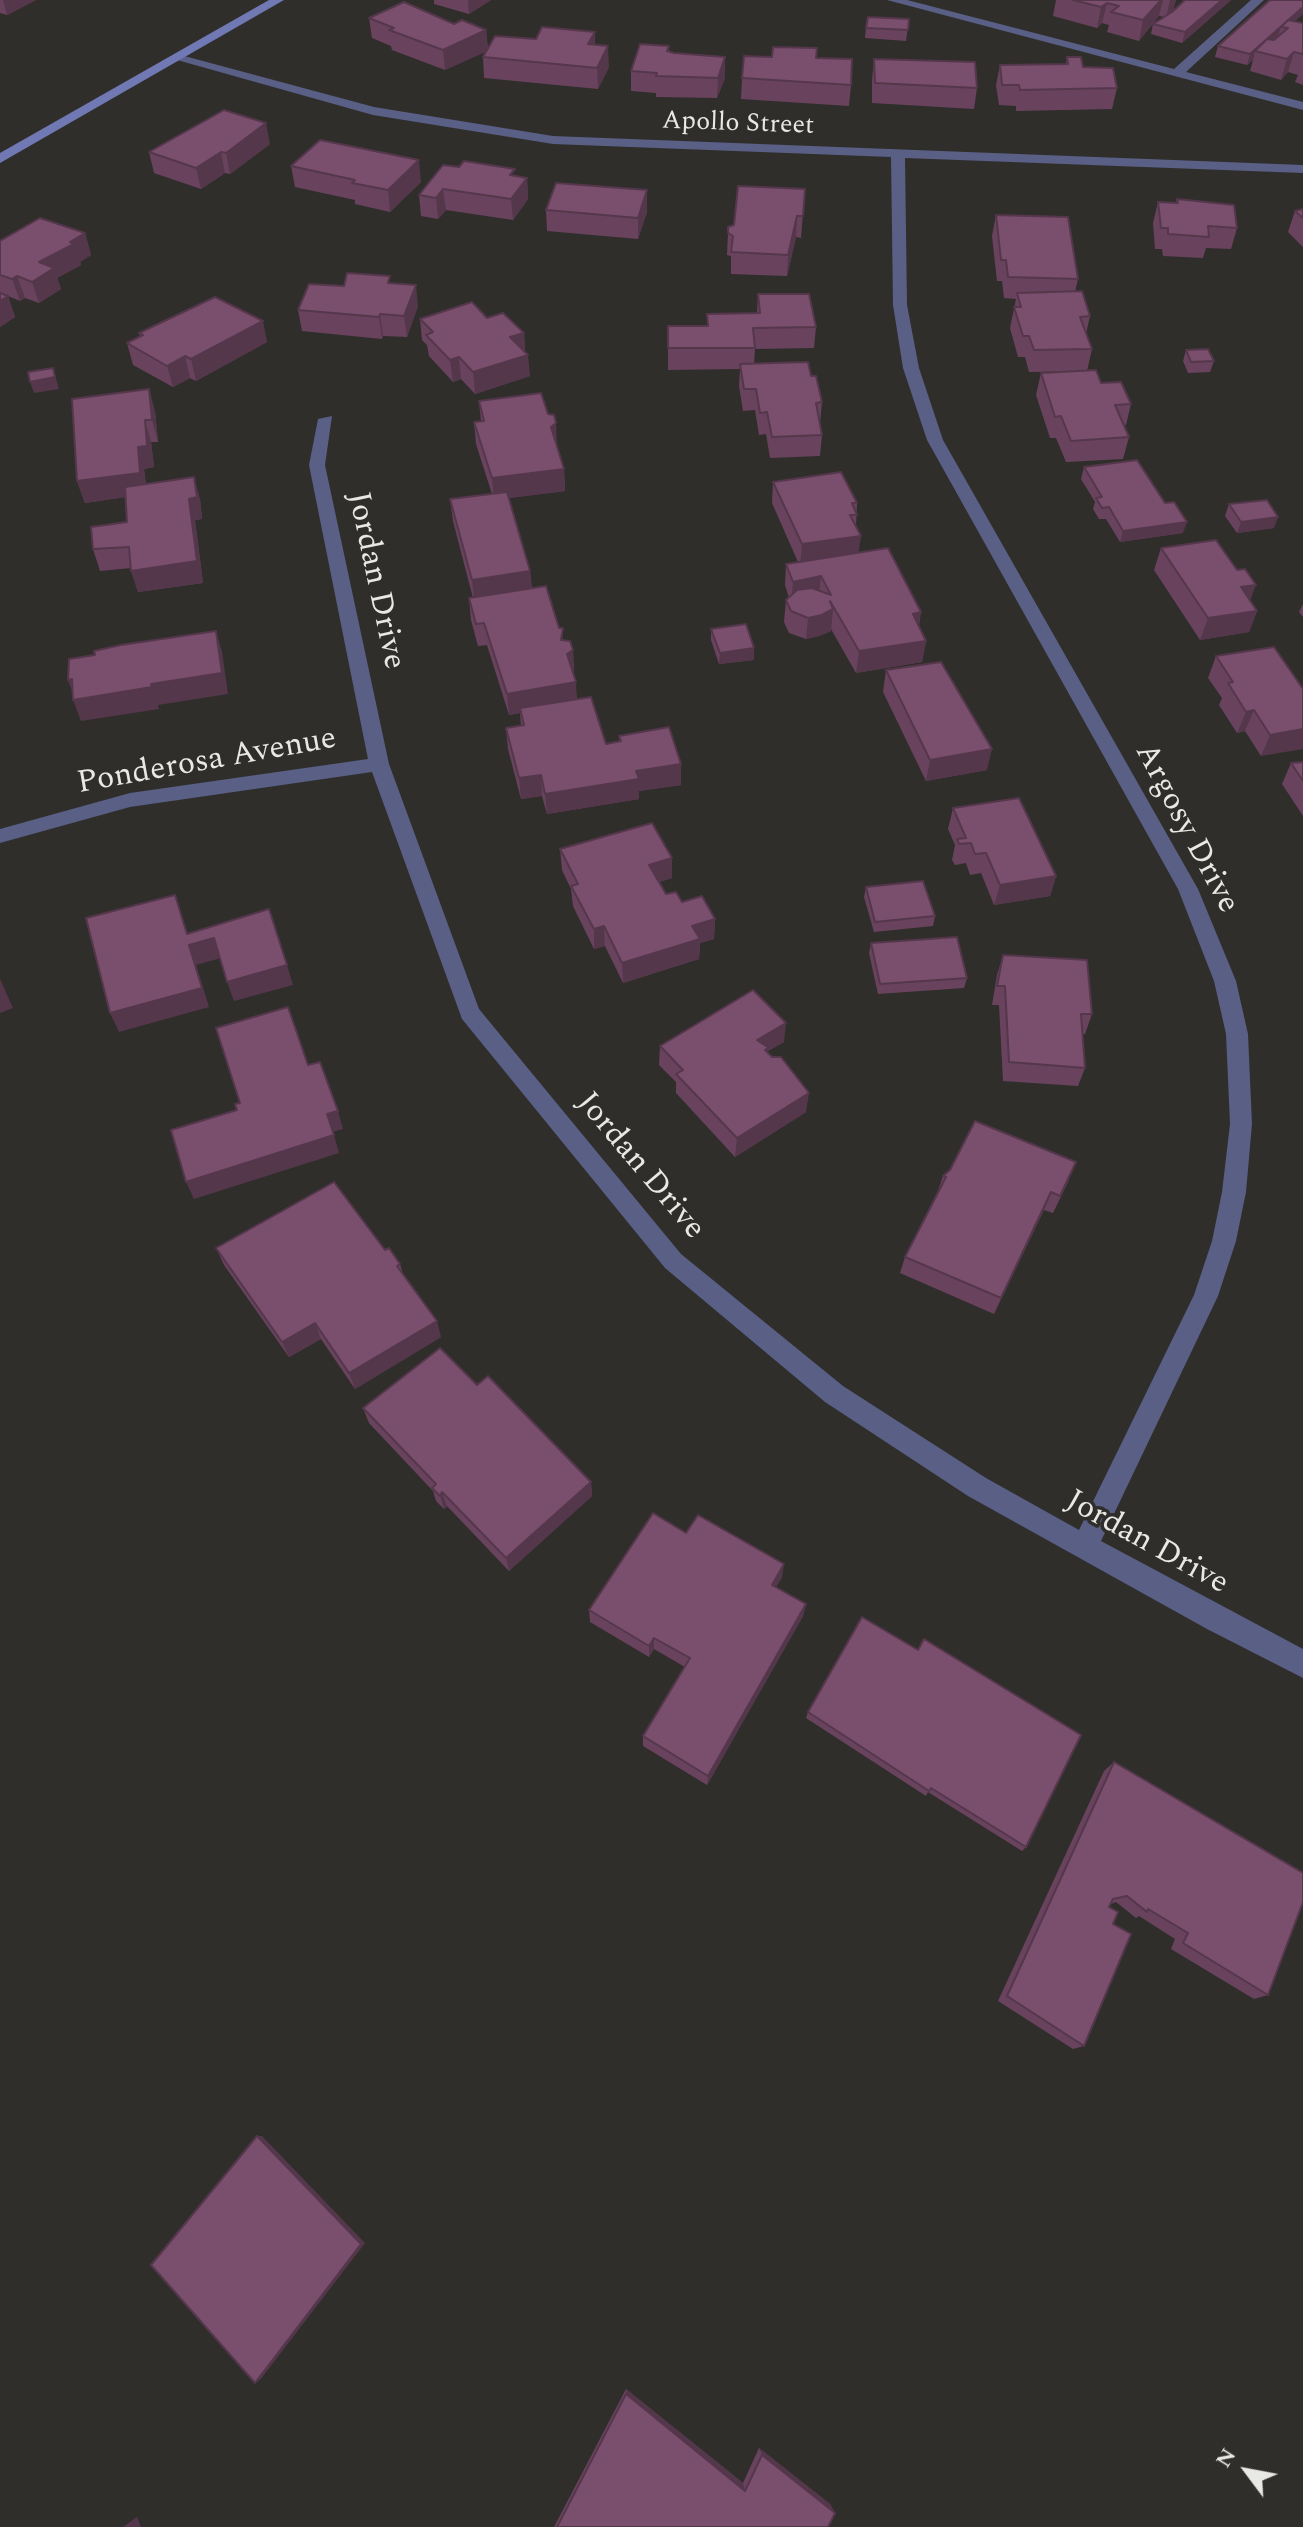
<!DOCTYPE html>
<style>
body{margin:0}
#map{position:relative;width:1303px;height:2527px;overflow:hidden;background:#2f2e2b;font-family:Spectral,serif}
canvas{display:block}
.north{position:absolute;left:1207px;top:2431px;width:80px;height:80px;-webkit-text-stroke:6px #2f2e2b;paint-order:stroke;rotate:302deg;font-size:22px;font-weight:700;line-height:32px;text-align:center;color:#e8e8e5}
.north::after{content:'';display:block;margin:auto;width:28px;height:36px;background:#e8e8e5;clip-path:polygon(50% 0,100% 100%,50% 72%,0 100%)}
</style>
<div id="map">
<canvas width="1303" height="2527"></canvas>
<div class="north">N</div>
</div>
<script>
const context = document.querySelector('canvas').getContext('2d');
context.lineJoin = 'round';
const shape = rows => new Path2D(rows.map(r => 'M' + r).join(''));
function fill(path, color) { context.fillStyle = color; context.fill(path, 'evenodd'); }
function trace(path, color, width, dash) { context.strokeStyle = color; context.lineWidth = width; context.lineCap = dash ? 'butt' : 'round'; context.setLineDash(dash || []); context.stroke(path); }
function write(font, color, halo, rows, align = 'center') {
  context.font = font + ' Spectral,serif'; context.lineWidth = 7; context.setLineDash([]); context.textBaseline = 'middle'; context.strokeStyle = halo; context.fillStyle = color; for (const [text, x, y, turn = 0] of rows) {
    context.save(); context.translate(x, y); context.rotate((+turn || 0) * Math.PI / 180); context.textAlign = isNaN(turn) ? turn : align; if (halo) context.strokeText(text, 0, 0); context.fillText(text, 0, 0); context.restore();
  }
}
const street = shape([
 [887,0,907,0,1174,69,1251,0,1264,0,1186,72,1303,102,1303,110,887,0],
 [177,54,374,107,553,136,1303,165,1303,173,905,158,907,305,919,368,943,440,1198,889,1236,981,1248,1034,1252,1124,1246,1192,1236,1241,1218,1296,1101,1541,1303,1649,1303,1678,1207,1629,968,1496,825,1402,665,1268,462,1019,372,772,130,807,0,843,0,829,130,793,368,759,309,465,318,419,332,416,325,465,389,764,479,1009,681,1254,843,1386,986,1478,1079,1530,1194,1295,1212,1241,1222,1192,1230,1124,1226,1034,1214,981,1178,889,927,440,903,368,893,305,891,157,553,144,373,115,177,60,177,54]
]);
const secondary = shape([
 [269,0,284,0,0,163,0,153,269,0]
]);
const wall = shape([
 [0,0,36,0,7,15,0,13],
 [434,0,491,0,469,14,434,4],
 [1056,0,1176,0,1173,11,1231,0,1182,43,1151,34,1153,24,1164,17,1159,16,1139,41,1107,32,1109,25,1102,23,1097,28,1053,16],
 [1303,0,1303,14,1295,21,1303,23,1303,85,1295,82,1298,75,1288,72,1281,80,1250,71,1253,60,1247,65,1215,57,1218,46],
 [369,18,454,24,486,30,488,49,595,45,609,67,598,89,484,78,483,57,486,51,445,70,392,50,391,46,372,38],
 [909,19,906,41,865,38,866,28],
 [669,46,669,52,725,78,717,98,656,97,656,93,631,91,631,71],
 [1067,57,1117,88,1112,109,1016,111,1016,106,999,105,996,85,1000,65,1066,64],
 [816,58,851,85,849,106,741,99,742,78],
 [874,59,977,88,974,109,872,103,872,80],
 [270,144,230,174,225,173,201,189,154,173,149,152],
 [443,165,527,178,528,199,513,220,446,210,438,219,421,216,419,195],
 [291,166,421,182,390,212,355,204,355,200,295,187],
 [805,189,801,238,796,237,787,276,731,274,731,256,727,255,728,233,734,225],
 [1177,199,1237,228,1231,249,1206,248,1203,258,1163,256,1162,249,1155,249,1153,223,1158,202,1176,203],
 [1303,209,1303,247,1288,232,1295,211],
 [546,210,647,212,638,239,547,231],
 [996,215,1078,279,1075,292,1090,316,1086,334,1092,349,1087,371,1029,372,1025,357,1018,357,1010,328,1016,299,1004,298,1002,281,997,281,992,236],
 [85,233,91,255,80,262,81,265,57,278,61,289,39,303,25,298,20,301,8,296,15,317,0,327,0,241],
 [392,284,418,306,407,337,383,336,382,339,302,331,298,310,344,286],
 [758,294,816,327,814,348,755,349,754,364,811,376,822,402,820,424,822,435,820,456,770,458,766,434,759,435,755,410,743,411,739,386,740,369,668,370,668,326,707,326,707,314,757,313],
 [487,318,524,333,525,352,530,376,475,394,461,379,453,382,429,356,427,345,422,340,420,319],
 [139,333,267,342,196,381,190,378,173,387,133,365,127,343,140,336],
 [1186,350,1214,361,1210,372,1188,373,1183,361],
 [1041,373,1101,383,1131,404,1126,425,1124,425,1129,437,1123,459,1066,462,1056,438,1050,438,1036,395],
 [479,401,557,445,564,469,565,491,509,498,530,571,532,589,563,640,573,650,574,671,573,672,577,699,606,744,619,742,619,736,681,764,681,785,639,791,639,799,547,814,542,796,521,799,508,749,506,728,521,726,520,713,509,715,487,645,478,646,471,620,469,598,473,598,453,521,450,499,492,494,476,444,474,422,481,421],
 [155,411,158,442,151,442,154,467,144,469,146,484,200,499,202,519,195,520,203,583,138,592,131,568,100,571,93,549,127,522,125,497,85,503,77,481],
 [1084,467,1165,503,1183,533,1120,542,1106,519,1099,519,1093,509,1095,502,1081,479],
 [773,482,857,503,856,526,858,552,921,612,919,625,926,641,922,662,856,673,831,629,831,631,819,636,806,639,789,633,784,622,786,600,789,598,785,585,786,564,798,562,772,503],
 [1229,504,1274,528,1237,533,1225,516],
 [1161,548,1250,601,1257,611,1249,632,1200,640,1154,570],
 [1303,604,1303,617,1299,612],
 [711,629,754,648,754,660,719,664,711,640],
 [1216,656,1303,689,1261,756,1245,731,1237,733,1219,705,1222,698,1208,678],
 [886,670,987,770,926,781,883,692],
 [1303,762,1303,816,1282,784,1291,763],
 [953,808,1056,876,1050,896,994,905,981,873,970,875,966,863,955,865,952,860,955,845,948,829],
 [560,849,672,858,672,878,659,882,666,894,715,919,714,939,700,943,699,959,623,983,605,946,594,949,573,906,571,889,562,870],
 [866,887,935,916,933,926,874,932,864,897],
 [871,943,967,978,964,988,878,994,869,953],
 [1003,955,1092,1014,1085,1034,1082,1034,1085,1068,1078,1086,1003,1081,999,1005,992,1005,997,975],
 [784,1042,768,1051,768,1053,806,1112,735,1157,676,1093,676,1082,659,1065,660,1046],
 [943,1176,1069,1180,1053,1213,1044,1210,994,1314,900,1273,905,1257,938,1191],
 [216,1248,385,1250,400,1264,403,1274,441,1337,355,1389,321,1339,289,1357,224,1265],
 [477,1385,591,1482,592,1496,509,1571,447,1506,444,1509,436,1501,433,1491,369,1423,363,1408],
 [686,1533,782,1577,776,1587,806,1604,803,1616,707,1785,643,1746,643,1736,685,1667,654,1649,649,1657,590,1622,589,1610],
 [808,1712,1026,1847,1022,1851,928,1792,926,1796,806,1718],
 [1114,1762,1268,1995,1254,1999,1171,1949,1175,1939,1139,1916,1136,1918,1116,1902,1111,1904,1109,1907,1113,1924,1084,2046,1073,2049,998,2001,1104,1771],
 [626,2389,743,2483,759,2448,830,2504,835,2513,828,2527,554,2527]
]);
const shadedWall = shape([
 [3,0,36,0,7,15],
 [468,0,491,0,469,14],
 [1161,0,1163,0,1159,16,1139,41,1143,20],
 [1170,0,1176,0,1173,11,1166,18],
 [1222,0,1231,0,1182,43,1185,32],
 [1107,3,1102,23,1097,28,1101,7],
 [1303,7,1303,14,1287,28,1281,27,1278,37,1255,51,1253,60,1247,65,1250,54],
 [486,30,488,51,445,70,443,50],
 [595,32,595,52,588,44],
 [608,46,609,67,598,89,597,68],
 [1294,52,1288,72,1281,80,1287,59],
 [725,57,725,78,717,98,718,78],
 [266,123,270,144,230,174,226,153],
 [221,152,225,173,201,189,196,168],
 [419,160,421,182,390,212,388,190],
 [527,178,528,199,513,220,511,199],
 [443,189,446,210,438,219,436,198],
 [647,190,647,212,638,239,638,218],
 [797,216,796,237,787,276,788,255],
 [85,233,91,255,80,262,81,265,57,278,61,289,39,303,32,282,39,262],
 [17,276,25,298,20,301,12,279],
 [416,285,418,306,407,337,404,316],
 [8,296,15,317,0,327,0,301],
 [380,314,383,336,382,339,379,317],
 [263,321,267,342,196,381,191,359],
 [524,333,525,354,510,337],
 [528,355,530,376,475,394,473,372],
 [185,356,190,378,173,387,167,366],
 [459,357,461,379,453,382,450,360],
 [53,368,59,389,34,393,30,382],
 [149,389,155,411,158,442,152,420],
 [145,420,151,442,154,467,144,469,147,494,85,503,77,481,138,447],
 [556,423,557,445,551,427],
 [564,469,565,491,494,500,492,478],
 [194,477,200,499,202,519,195,520,203,583,138,592,131,571,189,499],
 [1278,517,1274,528,1237,533,1241,522],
 [1187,522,1183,533,1120,542,1123,531],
 [861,536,858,557,800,566,802,544],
 [530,571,532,593,474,601,472,580],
 [821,576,819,597,791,604,793,582],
 [1256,585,1248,606,1241,587],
 [833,609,831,631,819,636,806,639,808,618],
 [1257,611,1249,632,1200,640,1208,618],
 [921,612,917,634,913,614],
 [216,631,222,652,228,694,158,705,159,709,81,721,73,700,75,699,68,680,151,684],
 [926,641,922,662,856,673,859,651],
 [754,648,754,660,719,664,720,653],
 [573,650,574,671,568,675,567,654],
 [576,682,577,703,520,708,520,713,509,715,507,694],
 [1254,710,1245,731,1237,733,1246,712],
 [1303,729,1303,749,1261,756,1270,735],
 [992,749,987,770,926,781,930,760],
 [681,764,681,785,639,791,639,799,547,814,545,794,636,771],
 [541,775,542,796,521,799,519,778],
 [672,858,672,878,649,885,649,865],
 [1056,876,1050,896,994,905,1000,885],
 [175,895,191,944,214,938,221,958,196,965,209,1007,119,1032,110,1013],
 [715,919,714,939,700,943,699,959,623,983,622,963,692,926],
 [604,926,605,946,594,949,594,929],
 [287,965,293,985,234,1001,227,982],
 [0,979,13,1008,0,1013],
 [786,1023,784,1042,768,1051,767,1067,757,1040],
 [809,1093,806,1112,735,1157,737,1138],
 [338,1111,343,1129,332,1132,327,1114],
 [334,1135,339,1153,194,1199,186,1182],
 [1051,1192,1044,1210,994,1314,1001,1298],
 [437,1321,441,1337,355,1389,349,1373],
 [315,1323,321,1339,289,1357,282,1342],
 [591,1482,592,1496,509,1571,506,1558],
 [442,1492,447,1506,444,1509,440,1496],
 [784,1564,782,1577,770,1597,772,1585],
 [806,1604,803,1616,707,1785,708,1776],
 [654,1638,654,1649,649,1657,649,1646],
 [257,2136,262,2136,365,2243,260,2380,255,2383],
 [626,2389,743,2483,745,2491,626,2394],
 [759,2448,830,2504,835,2513,762,2455],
 [137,2517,141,2527,123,2527]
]);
const building = shape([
 [1073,0,1161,0,1143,20,1111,12,1119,6,1107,3,1101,7,1073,0],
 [1185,0,1222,0,1185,32,1153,24,1172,12,1185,0],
 [1270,0,1303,0,1303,7,1250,54,1218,46,1270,0],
 [404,2,454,24,462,20,486,30,443,50,389,30,394,28,369,18,404,2],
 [868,17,909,19,908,30,866,28,868,17],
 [1288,20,1303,23,1303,54,1294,52,1287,59,1255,51,1267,39,1274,40,1288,28,1281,27,1288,20],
 [542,27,595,32,588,44,608,46,597,68,483,57,495,36,536,39,542,27],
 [640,44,669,46,667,51,674,53,725,57,718,78,656,76,657,73,631,71,640,44],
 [773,47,817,48,816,58,852,59,851,85,742,78,744,56,772,57,773,47],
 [1067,57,1081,57,1083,67,1113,68,1117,88,1020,90,1019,85,1002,85,1000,65,1068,64,1067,57],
 [874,59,975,62,977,88,875,83,874,59],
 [224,110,266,123,226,153,221,152,196,168,149,152,224,110],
 [320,140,419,160,388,190,352,183,355,180,291,166,320,140],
 [464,161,515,169,510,175,527,178,511,199,443,189,436,198,419,195,443,165,459,167,464,161],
 [556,183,647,190,638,218,546,210,556,183],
 [738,186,805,189,803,216,797,216,788,255,731,252,733,236,728,233,728,227,734,225,738,186],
 [1177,199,1234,205,1237,228,1208,226,1209,237,1168,234,1168,228,1161,228,1158,202,1178,203,1177,199],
 [1303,209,1303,218,1295,211,1303,209],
 [996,215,1068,217,1078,279,1008,277,1006,260,1001,260,996,215],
 [40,218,85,233,70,242,74,244,39,262,54,268,32,282,17,276,12,279,0,275,0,241,40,218],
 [347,273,390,276,388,283,416,285,404,316,380,314,379,317,298,310,309,284,344,286,347,273],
 [1082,291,1090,316,1080,317,1092,349,1034,350,1029,336,1023,336,1014,307,1021,307,1017,293,1082,291],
 [0,293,8,296,0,301,0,293],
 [758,294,809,294,816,327,753,328,755,348,668,348,668,326,708,326,707,314,760,313,758,294],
 [215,297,263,321,191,359,185,356,167,366,127,343,143,335,139,333,215,297],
 [472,302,487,318,503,313,524,333,510,337,528,355,473,372,459,357,450,360,426,335,433,332,420,319,472,302],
 [1208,349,1214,361,1191,362,1186,350,1208,349],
 [808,362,811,376,816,376,822,402,816,403,822,435,772,437,767,412,760,413,756,389,744,389,740,364,808,362],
 [53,368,55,377,30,382,28,372,53,368],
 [1096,370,1101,383,1121,382,1131,404,1115,405,1129,437,1071,441,1061,416,1055,417,1041,373,1096,370],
 [149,389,152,420,145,420,147,446,138,447,140,473,77,481,72,399,149,389],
 [541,393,548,414,554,415,556,423,551,427,564,469,492,478,474,422,484,421,479,401,541,393],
 [1137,460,1165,503,1174,502,1187,522,1123,531,1109,507,1102,508,1096,498,1102,497,1084,467,1137,460],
 [841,472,857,503,852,503,857,515,850,515,861,536,802,544,773,482,841,472],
 [194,477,197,497,189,499,197,561,131,571,129,547,93,549,91,527,127,522,125,487,194,477],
 [507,492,530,571,472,580,450,499,507,492],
 [1267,500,1278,517,1241,522,1229,504,1267,500],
 [1216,540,1237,570,1245,569,1256,585,1241,587,1257,611,1208,618,1161,548,1216,540],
 [888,548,921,612,913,614,926,641,859,651,830,601,833,609,822,615,808,618,791,611,786,600,797,590,812,588,831,595,821,576,793,582,786,564,888,548],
 [546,586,559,628,563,628,561,640,570,641,573,650,567,654,576,682,507,694,484,623,476,624,469,598,546,586],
 [746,624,754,648,720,653,711,629,746,624],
 [216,631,222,673,151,684,152,687,73,700,72,679,68,680,69,659,95,655,94,651,121,645,216,631],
 [1274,647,1303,689,1303,729,1270,735,1254,710,1246,712,1228,683,1233,682,1216,656,1274,647],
 [941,662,992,749,930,760,886,670,941,662],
 [591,697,606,744,621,741,619,736,669,727,681,764,636,771,639,779,545,794,541,775,519,778,506,728,524,725,520,708,591,697],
 [1303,762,1303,781,1291,763,1303,762],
 [1019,798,1056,876,1000,885,986,853,975,854,971,843,959,844,957,839,966,838,953,808,1019,798],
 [652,823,672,858,649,865,666,894,676,892,682,902,702,896,715,919,692,926,700,939,622,963,604,926,594,929,571,886,578,884,560,849,652,823],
 [923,881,935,916,875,922,866,887,923,881],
 [175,895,187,934,269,909,287,965,227,982,214,938,189,945,202,988,110,1013,86,918,175,895],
 [957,937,967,978,880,984,871,943,957,937],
 [1003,955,1087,960,1092,1014,1081,1014,1085,1068,1009,1062,1005,986,997,986,1003,955],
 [753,990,786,1023,757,1040,769,1048,765,1050,772,1057,781,1057,809,1093,737,1138,676,1074,683,1070,660,1046,753,990],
 [288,1007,308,1065,320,1062,338,1111,327,1114,334,1135,186,1182,171,1130,237,1110,235,1104,240,1103,216,1028,288,1007],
 [975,1121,1076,1162,1060,1196,1051,1192,1001,1298,905,1257,946,1177,943,1176,950,1170,975,1121],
 [334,1182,385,1250,389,1248,400,1264,397,1266,437,1321,349,1373,315,1323,282,1342,216,1248,334,1182],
 [440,1348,477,1385,488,1376,591,1482,506,1558,442,1492,440,1496,432,1488,436,1484,363,1408,440,1348],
 [653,1513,686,1533,698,1515,784,1564,772,1585,806,1604,708,1776,643,1736,690,1658,654,1638,649,1646,589,1610,653,1513],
 [862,1617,918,1650,924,1639,1081,1735,1026,1847,931,1788,929,1791,808,1712,862,1617],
 [1114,1762,1303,1873,1303,1902,1268,1995,1183,1943,1188,1933,1148,1909,1147,1912,1127,1896,1113,1899,1109,1907,1118,1912,1113,1924,1131,1934,1084,2046,1007,1996,1114,1762],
 [257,2136,361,2244,255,2383,151,2265,257,2136],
 [626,2394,745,2491,762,2455,835,2513,828,2527,557,2527,626,2394]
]);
const farStreetnames = [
 ["Apollo Street",738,125,2]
];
const streetNames = [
 ["Jordan Drive",374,581,78],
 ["Ponderosa Avenue",207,763,-10],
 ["Argosy Drive",1185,829,62],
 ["Jordan Drive",639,1167,50],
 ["Jordan Drive",1146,1544,29]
];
fill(street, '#595f85');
fill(secondary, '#7179b5');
fill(wall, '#69435e');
fill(shadedWall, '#55374c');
fill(building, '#7a4e6d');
trace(building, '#55374c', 2);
write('26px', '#e8e8e5', '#2f2e2b', farStreetnames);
write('32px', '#e8e8e5', '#2f2e2b', streetNames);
</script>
